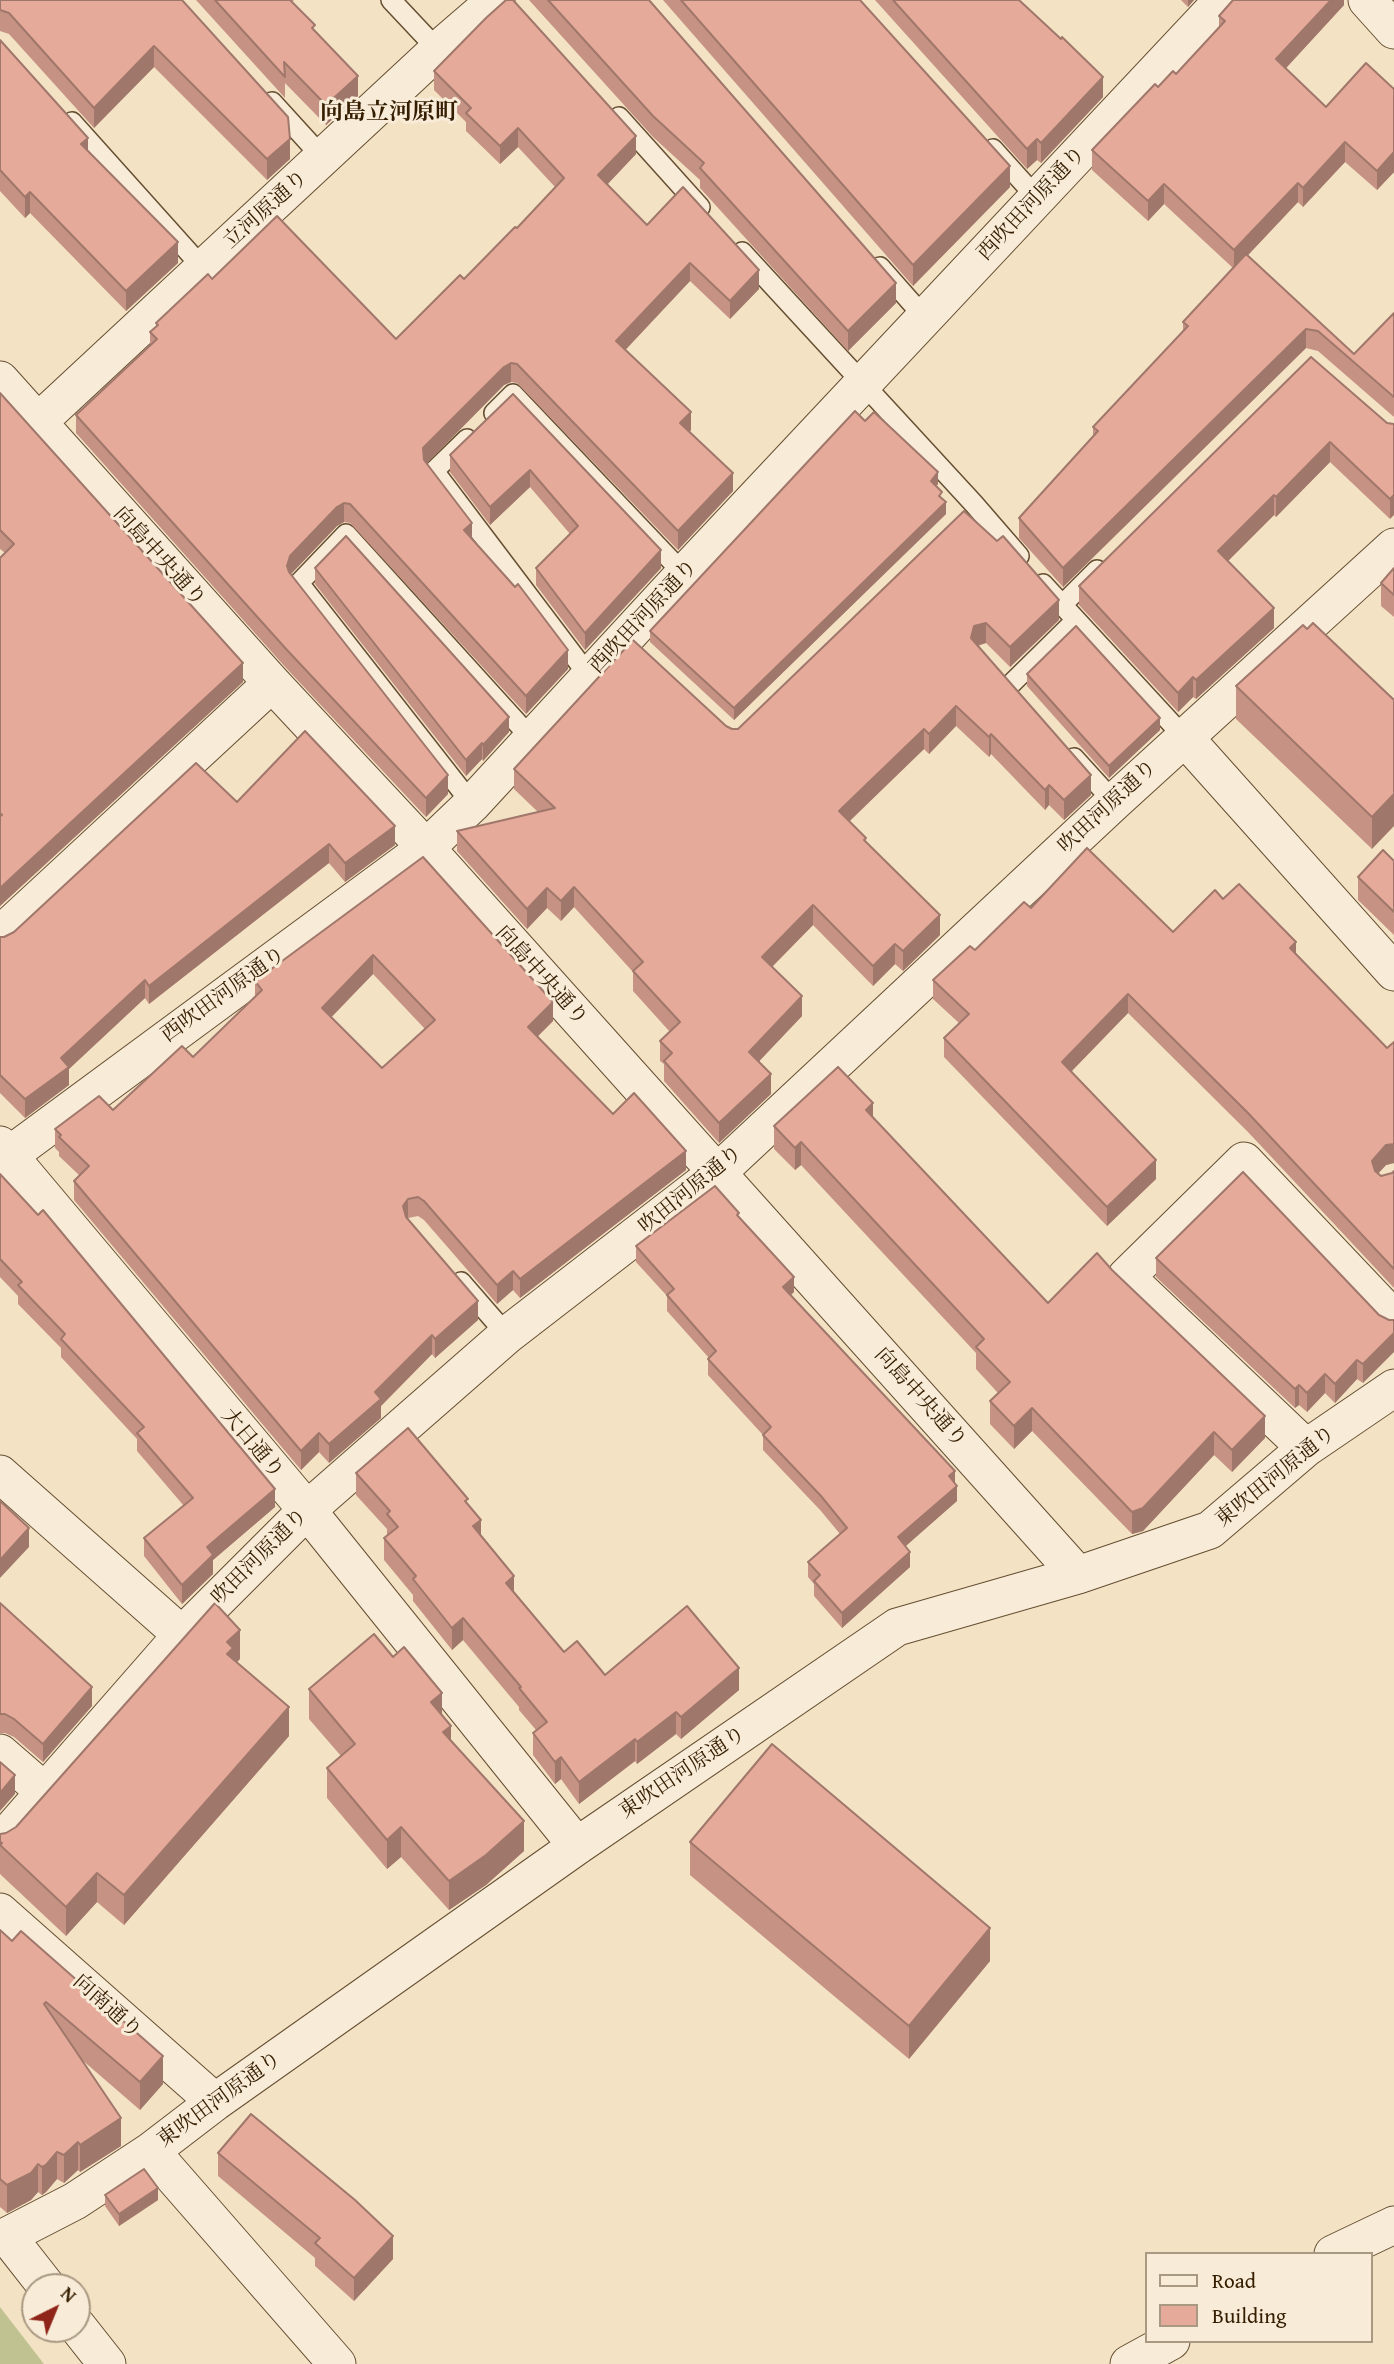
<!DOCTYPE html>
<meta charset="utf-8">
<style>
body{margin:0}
#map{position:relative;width:1394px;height:2364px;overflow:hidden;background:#f4e2c4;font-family:"Gentium Book Plus",serif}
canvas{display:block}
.legend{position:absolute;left:1145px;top:2252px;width:228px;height:91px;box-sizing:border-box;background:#f8ecd9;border:2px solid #aa9982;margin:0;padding:9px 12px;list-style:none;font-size:21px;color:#351d00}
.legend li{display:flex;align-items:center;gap:14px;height:35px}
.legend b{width:35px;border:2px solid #aa9982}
.north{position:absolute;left:21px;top:2273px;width:70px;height:70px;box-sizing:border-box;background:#f8ecd9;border:2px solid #aa9982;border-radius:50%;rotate:43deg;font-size:19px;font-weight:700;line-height:28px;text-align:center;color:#351d00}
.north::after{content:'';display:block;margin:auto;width:24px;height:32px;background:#8f2418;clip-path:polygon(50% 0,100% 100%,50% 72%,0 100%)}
</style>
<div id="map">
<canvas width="1394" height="2364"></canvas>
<ul class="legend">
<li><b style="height:9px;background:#f8ecd9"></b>Road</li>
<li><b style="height:19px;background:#e5aa99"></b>Building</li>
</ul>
<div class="north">N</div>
</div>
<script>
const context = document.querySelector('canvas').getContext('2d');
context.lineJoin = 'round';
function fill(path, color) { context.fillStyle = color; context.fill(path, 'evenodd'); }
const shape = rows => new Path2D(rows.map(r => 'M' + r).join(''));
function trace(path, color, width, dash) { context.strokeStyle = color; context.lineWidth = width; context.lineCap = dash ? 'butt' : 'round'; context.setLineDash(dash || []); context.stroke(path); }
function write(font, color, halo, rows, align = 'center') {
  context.font = font + ' "Gentium Book Plus","Noto Serif JP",serif'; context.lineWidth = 6; context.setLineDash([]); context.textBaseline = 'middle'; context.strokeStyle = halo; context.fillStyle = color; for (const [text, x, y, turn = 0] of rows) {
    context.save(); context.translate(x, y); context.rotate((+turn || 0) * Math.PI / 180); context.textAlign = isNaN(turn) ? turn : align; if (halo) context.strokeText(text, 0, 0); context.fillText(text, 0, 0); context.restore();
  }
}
const green = shape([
 [0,2307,44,2364,0,2364]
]);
const service = shape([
 [391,0,438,50],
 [272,102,323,158],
 [619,117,700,207],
 [72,122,202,267],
 [993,149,1037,198],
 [742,252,974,504,1019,556],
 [880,267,925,318],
 [494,413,513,394,684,574],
 [467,439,434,471,589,676],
 [1043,584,1184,737],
 [1062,605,1097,570],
 [1010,685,1076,620],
 [1074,758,1114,802],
 [472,804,299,583,346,534,531,738],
 [461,1282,507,1335]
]);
const minor = shape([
 [1367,0,1394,30],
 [0,380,272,683,426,848,1078,1575],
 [38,422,438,50,496,0],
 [1184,737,1394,972],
 [0,935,272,683],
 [0,1145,307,1510,577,1846],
 [0,1162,426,848,472,804,684,574,1223,0],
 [1306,1448,1126,1277,1244,1161,1394,1319],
 [0,1474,182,1635],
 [0,1753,45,1792],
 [0,1843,182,1635,307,1510,507,1335,718,1172,1114,802,1394,547],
 [0,1912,215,2102],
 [151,2151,337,2364],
 [7,2236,47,2287],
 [0,2238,7,2236,75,2201,151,2151,215,2102,577,1846,897,1627,1078,1575,1210,1530,1306,1448,1394,1388],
 [1333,2254,1394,2225],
 [77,2326,107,2364],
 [1129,2364,1171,2341]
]);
const wall = shape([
 [0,0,182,0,290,159,267,180,154,67,94,128,9,34,0,31],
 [196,0,294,0,292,2,315,31,358,96,326,125,285,83,285,98],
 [529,0,649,0,896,303,848,351,700,188,700,180,653,137],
 [663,0,860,0,1010,187,913,286],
 [875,0,1019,0,1103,97,1041,163,1037,160,1027,169],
 [1181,0,1194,0,1188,7],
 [1344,0,1344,5,1285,69,1326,107,1394,89,1394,172,1377,190,1345,162,1303,207,1298,202,1248,255,1354,354,1394,313,1394,417,1318,351,1306,348,1063,587,1019,538,1019,518,1093,437,1093,427,1183,331,1183,322,1233,268,1164,204,1148,221,1092,170,1092,150,1158,87,1176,74,1219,28,1219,16],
 [0,40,178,263,126,311,30,213,25,218,0,191],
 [434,71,636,154,607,185,647,225,759,289,730,319,690,281,625,350,691,430,690,432,733,491,678,550,517,383,511,382,504,385,427,463,472,539,568,669,526,714,350,523,344,522,337,526,291,574,448,794,426,817,287,669,76,433,76,415,150,345,150,332,156,327,156,323,212,279,396,339,464,279,517,228,555,187,518,147,500,164,466,131,466,122,434,90],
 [1311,357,1387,423,1394,424,1390,519,1330,462,1276,517,1274,515,1228,561,1274,628,1196,699,1193,697,1178,712,1079,605,1079,586],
 [0,393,243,682,0,906,0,558,5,553,0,549],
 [513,394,661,568,585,650,536,585,536,568,570,534,530,487,490,525,450,472,450,455],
 [938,484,936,486,942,499,946,514,734,720,650,642,650,631],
 [964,511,1059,620,1010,667,986,643,978,646,1091,795,1064,820,1049,805,1045,810,991,754,989,757,956,726,929,754,924,749,850,821,940,935,903,971,895,964,873,986,813,925,772,967,802,1016,759,1061,771,1094,719,1143,664,1081,664,1064,660,1061,660,1041,670,1032,633,991,633,972,574,907,561,921,547,908,527,929,457,851,457,831,538,812,514,789,514,769,726,726,732,729,738,729],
 [315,568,509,732,483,761,482,759,466,776,315,584],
 [1394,568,1394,617,1381,606,1381,583],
 [1307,629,1394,700,1372,849,1236,719,1236,686],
 [1027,674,1160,730,1109,778,1027,686],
 [237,802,395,845,345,882,329,863,149,1004,145,998,69,1069,69,1085,25,1118,0,1093,0,937,4,937,14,932],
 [423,857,553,1021,537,1037,613,1114,686,1170,520,1298,513,1290,497,1304,424,1220,418,1216,408,1218,478,1320,435,1358,432,1354,381,1406,381,1418,329,1463,319,1452,301,1470,74,1200,74,1181,79,1175,59,1156,59,1152,55,1148,55,1129,113,1110,193,1057,255,997,255,981],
 [373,974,425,1029,382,1068,331,1017],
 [1394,861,1394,935,1358,900,1358,877],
 [1223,899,1296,955,1387,1048,1394,1042,1394,1163,1386,1165,1378,1174,1381,1176,1392,1173,1394,1171,1394,1288,1248,1132,1128,1013,1071,1072,1156,1179,1107,1226,944,1057,944,1038,959,1023,933,999,933,980,975,950,1031,908,1173,932],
 [873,1118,1048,1303,1112,1270,1265,1438,1232,1472,1214,1455,1143,1531,1132,1534,1032,1431,1014,1449,990,1424,990,1401,998,1393,976,1369,976,1353,801,1165,795,1170,774,1149,774,1126],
 [0,1174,275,1507,213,1560,213,1574,182,1604,144,1556,144,1538,184,1506,137,1451,137,1439,61,1357,61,1348,18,1304,18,1296,0,1277],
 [739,1217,794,1292,791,1295,955,1484,957,1501,905,1546,910,1567,842,1628,814,1596,814,1584,808,1577,808,1562,840,1534,821,1511,763,1450,763,1435,708,1375,708,1359,709,1358,667,1311,667,1296,636,1262,636,1246],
 [1156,1258,1379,1315,1389,1320,1363,1383,1357,1379,1335,1403,1325,1393,1307,1412,1299,1405,1295,1408,1156,1277],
 [356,1473,468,1504,481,1535,514,1593,564,1652,605,1675,739,1690,681,1739,676,1734,637,1764,635,1761,579,1804,561,1779,555,1784,533,1755,533,1733,536,1730,519,1710,519,1707,463,1640,452,1650,413,1601,413,1595,384,1560,384,1538,387,1536,387,1529,356,1495],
 [0,1603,92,1706,43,1762,14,1737,5,1733,0,1733],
 [240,1659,237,1662,289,1736,124,1925,97,1902,66,1936,0,1874,0,1834,6,1833,16,1827],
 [309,1689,442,1716,451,1740,524,1851,486,1885,449,1910,401,1857,387,1869,327,1798,327,1768,341,1756,309,1719],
 [690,1842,990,1961,909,2059,690,1875],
 [0,1930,163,2084,140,2110,81,2059,121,2146,80,2172,78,2170,64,2183,57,2179,46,2192,42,2195,38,2192,31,2200,7,2213,0,2207],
 [218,2153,393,2259,354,2301,315,2266,315,2258,218,2176],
 [105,2195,158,2200,119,2226,105,2206]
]);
const shadedWall = shape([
 [1188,0,1194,0,1188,7],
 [1331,0,1344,0,1344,5,1276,79,1276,59],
 [154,46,154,67,94,128,94,108],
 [358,76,358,96,326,125,326,105],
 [1103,77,1103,97,1041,163,1041,143],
 [518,128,518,147,500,164,500,146],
 [636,136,636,154,598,194,598,175],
 [88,138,88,158,81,144],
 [290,139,290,159,267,180,267,159],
 [1037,139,1037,160,1027,169,1027,149],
 [1345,142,1345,162,1303,207,1303,188],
 [1394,152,1394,172,1377,190,1377,171],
 [1010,166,1010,187,913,286,913,265],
 [1298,183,1298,202,1234,270,1234,250],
 [1164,184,1164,204,1148,221,1148,201],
 [30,192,30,213,25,218,25,197],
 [178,242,178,263,126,311,126,291],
 [690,263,690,281,616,360,616,341],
 [759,270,759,289,730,319,730,301],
 [896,283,896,303,848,351,848,331],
 [1306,329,1306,348,1063,587,1063,568],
 [511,363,511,382,504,385,423,467,423,448,504,367],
 [691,412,691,430,680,442,680,423],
 [1330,442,1330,462,1276,517,1276,497],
 [530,470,530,487,490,525,490,507],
 [938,472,938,484,931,493,931,481],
 [733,473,733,491,678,550,678,531],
 [1274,495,1274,515,1218,571,1218,551],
 [1394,495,1394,515,1390,519,1390,499],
 [946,502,946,514,734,720,734,708],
 [344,503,344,522,337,526,290,575,287,566,290,556,337,507],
 [472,523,472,541,464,530],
 [661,550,661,568,585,650,585,633],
 [1059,600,1059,620,1010,667,1010,647],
 [1274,608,1274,628,1196,699,1196,680],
 [986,623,986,643,974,646,971,638,974,626],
 [568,650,568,669,526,714,526,696],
 [243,663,243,682,0,906,0,888],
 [1193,677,1193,697,1178,712,1178,693],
 [956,706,956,726,929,754,929,734],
 [509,717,509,732,483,761,483,745],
 [1160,718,1160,730,1109,778,1109,766],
 [924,729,924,749,839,831,839,811],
 [991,734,991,754,989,757,989,737],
 [482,743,482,759,466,776,466,760],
 [448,775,448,794,426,817,426,798],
 [1091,775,1091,795,1064,820,1064,800],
 [1049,785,1049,805,1045,810,1045,790],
 [1394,794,1394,826,1372,849,1372,817],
 [395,826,395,845,345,882,345,863],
 [329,844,329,863,149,1004,149,986],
 [574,887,574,907,561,921,561,901],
 [547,888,547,908,527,929,527,909],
 [813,905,813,925,762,977,762,957],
 [940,915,940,935,903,971,903,951],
 [1296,942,1296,961,1290,948],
 [895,944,895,964,873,986,873,966],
 [373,955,373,974,322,1027,322,1008],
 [145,980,145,998,69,1069,69,1085,25,1118,25,1099,61,1058],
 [1128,994,1128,1013,1062,1081,1062,1062],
 [802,996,802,1016,749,1072,749,1052],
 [553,1002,553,1021,528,1046,528,1027],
 [771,1074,771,1094,719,1143,719,1123],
 [873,1103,873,1125,866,1110],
 [801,1142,801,1165,795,1170,795,1148],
 [1394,1144,1394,1163,1386,1165,1372,1180,1372,1161,1386,1145],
 [686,1151,686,1170,520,1298,520,1279],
 [1156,1160,1156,1179,1107,1226,1107,1207],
 [408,1199,408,1218,403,1225,403,1206],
 [513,1271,513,1290,497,1304,497,1285],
 [794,1277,794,1292,783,1302,783,1287],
 [478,1301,478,1320,435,1358,435,1339],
 [1394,1333,1394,1352,1363,1383,1363,1364],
 [432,1335,432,1354,381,1406,381,1418,329,1463,329,1444,375,1392],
 [1357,1360,1357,1379,1335,1403,1335,1384],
 [1325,1374,1325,1393,1307,1412,1307,1393],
 [1299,1385,1299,1405,1295,1408,1295,1389],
 [1032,1408,1032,1431,1014,1449,1014,1426],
 [1265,1416,1265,1438,1232,1472,1232,1450],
 [1214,1432,1214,1455,1143,1531,1132,1534,1132,1512],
 [319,1433,319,1452,301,1470,301,1451],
 [955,1471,955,1487,949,1476],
 [957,1486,957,1501,898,1553,898,1537],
 [275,1489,275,1507,213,1560,213,1574,182,1604,182,1585,207,1547],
 [481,1520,481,1542,473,1526],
 [29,1528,29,1547,0,1578,0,1560],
 [910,1552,910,1567,842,1628,842,1613],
 [514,1576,514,1598,506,1583],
 [463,1618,463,1640,452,1650,452,1628],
 [240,1630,240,1659,233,1666,227,1683,227,1642],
 [739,1668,739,1690,681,1739,681,1717],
 [92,1687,92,1706,43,1762,43,1744],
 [442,1693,442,1722,431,1702],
 [289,1707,289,1736,124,1925,124,1895],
 [676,1712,676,1734,637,1764,637,1742],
 [451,1726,451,1756,443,1732],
 [635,1739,635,1761,579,1804,579,1782],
 [561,1757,561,1779,555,1784,555,1762],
 [15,1775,15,1794,0,1811,0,1793],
 [524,1821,524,1851,486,1885,449,1910,449,1881],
 [401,1827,401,1857,387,1869,387,1840],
 [97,1873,97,1902,66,1936,66,1907],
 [990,1928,990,1961,909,2059,909,2026],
 [163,2056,163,2084,140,2110,140,2082],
 [121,2118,121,2146,80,2172,80,2145],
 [78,2142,78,2170,64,2183,64,2155],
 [57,2152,57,2179,46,2192,42,2195,42,2167],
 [38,2164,38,2192,31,2200,7,2213,7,2185],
 [158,2188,158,2200,119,2226,119,2214],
 [393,2236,393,2259,354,2301,354,2278]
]);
const building = shape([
 [0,0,182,0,288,117,290,139,267,159,154,46,94,108,9,13,0,10,0,0],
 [215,0,290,0,315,25,312,28,358,76,326,105,284,62,285,77,215,0],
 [506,0,513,0,636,136,598,175,647,225,683,187,759,270,730,301,690,263,616,341,691,412,680,423,733,473,678,531,517,364,511,363,504,367,423,448,424,460,472,523,464,530,515,587,518,584,568,650,526,696,350,504,344,503,337,507,290,556,287,566,289,572,448,775,426,798,287,650,76,415,157,339,150,332,158,325,156,323,208,274,212,279,277,216,396,339,460,275,464,279,515,227,517,228,564,178,518,128,500,146,466,113,471,108,434,71,486,18,506,0],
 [548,0,649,0,896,283,848,331,700,168,704,163,653,116,548,0],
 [681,0,860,0,1010,166,913,265,681,0],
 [893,0,1019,0,1061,39,1062,37,1103,77,1041,143,1037,139,1027,149,893,0],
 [1233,0,1331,0,1276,59,1326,107,1366,63,1394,89,1394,152,1377,171,1345,142,1303,188,1298,183,1234,250,1164,184,1148,201,1092,150,1155,84,1158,87,1173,71,1176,74,1225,21,1219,16,1233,0],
 [0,40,88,138,81,144,178,242,126,291,30,192,25,197,0,170,0,40],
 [1246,254,1354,354,1394,313,1394,397,1318,331,1306,329,1063,568,1019,518,1098,431,1093,427,1188,326,1183,322,1246,254],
 [1311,357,1387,423,1394,424,1394,495,1390,499,1330,442,1276,497,1274,495,1218,551,1274,608,1196,680,1193,677,1178,693,1079,586,1311,357],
 [0,393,243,663,0,888,0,816,2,815,0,813,0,558,14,544,0,530,0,393],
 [513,394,661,550,585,633,536,568,578,526,530,470,490,507,450,455,513,394],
 [855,411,865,421,874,412,938,472,931,481,942,492,939,496,946,502,734,708,650,631,855,411],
 [964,511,997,541,1003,536,1059,600,1010,647,986,623,974,626,971,638,1091,775,1064,800,1049,785,1045,790,991,734,989,737,956,706,929,734,924,729,839,811,866,838,864,840,940,915,903,951,895,944,873,966,813,905,762,957,802,996,749,1052,771,1074,719,1123,664,1061,672,1053,660,1041,680,1022,633,971,643,962,574,887,561,901,547,888,527,909,457,831,555,808,514,769,633,640,726,726,732,729,738,729,964,511],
 [346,536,509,717,483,745,482,743,466,760,315,568,346,536],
 [1394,568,1394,595,1381,583,1394,568],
 [1313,623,1394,700,1394,794,1372,817,1236,686,1303,625,1307,629,1313,623],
 [1076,626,1160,718,1109,766,1027,674,1076,626],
 [305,731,395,826,345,863,329,844,149,986,145,980,61,1058,69,1067,25,1099,0,1075,0,937,4,937,14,932,196,763,237,802,305,731],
 [1087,848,1173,932,1215,890,1223,899,1239,884,1296,942,1290,948,1387,1048,1394,1042,1394,1144,1386,1145,1372,1161,1375,1171,1381,1176,1392,1173,1394,1171,1394,1269,1248,1113,1128,994,1062,1062,1156,1160,1107,1207,944,1038,969,1014,933,980,970,946,975,950,1024,902,1031,908,1087,848],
 [1383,850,1394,861,1394,912,1358,877,1383,850],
 [423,857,553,1002,528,1027,613,1114,634,1093,686,1151,520,1279,513,1271,497,1285,424,1201,418,1197,408,1199,403,1206,406,1217,478,1301,435,1339,432,1335,375,1392,381,1399,329,1444,319,1433,301,1451,74,1181,89,1166,59,1137,61,1135,55,1129,99,1096,113,1110,182,1046,193,1057,262,990,255,981,423,857],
 [373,955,435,1020,382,1068,322,1008,373,955],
 [838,1067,873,1103,866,1110,1048,1303,1097,1253,1112,1270,1265,1416,1232,1450,1214,1432,1143,1508,1132,1512,1032,1408,1014,1426,990,1401,1010,1382,976,1347,984,1339,801,1142,795,1148,774,1126,838,1067],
 [1243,1172,1379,1315,1389,1320,1394,1320,1394,1333,1363,1364,1357,1360,1335,1384,1325,1374,1307,1393,1299,1385,1295,1389,1156,1258,1243,1172],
 [0,1174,38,1215,43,1210,275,1489,207,1547,213,1555,182,1585,144,1538,193,1498,137,1433,144,1427,61,1339,65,1334,18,1285,22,1282,0,1259,0,1174],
 [715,1186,739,1213,737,1215,794,1277,783,1287,955,1471,949,1476,957,1486,898,1537,910,1552,842,1613,814,1581,820,1575,808,1562,847,1528,821,1496,763,1435,771,1427,708,1359,716,1351,667,1295,674,1289,636,1246,715,1186],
 [408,1428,468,1499,465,1501,481,1520,473,1526,514,1576,506,1583,564,1652,577,1641,605,1675,687,1606,739,1668,681,1717,676,1712,637,1742,635,1739,579,1782,561,1757,555,1762,533,1733,547,1722,519,1688,521,1687,463,1618,452,1628,413,1579,416,1576,384,1538,398,1527,387,1514,390,1511,356,1473,408,1428],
 [0,1501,29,1528,0,1560,0,1501],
 [0,1603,92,1687,43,1744,14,1719,5,1714,0,1714,0,1603],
 [215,1603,240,1630,227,1642,233,1648,227,1654,289,1707,124,1895,97,1873,66,1907,0,1845,2,1843,0,1842,0,1834,6,1833,16,1827,215,1603],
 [374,1634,393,1657,404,1647,442,1693,431,1702,451,1726,443,1732,524,1821,486,1855,449,1881,401,1827,387,1840,327,1768,355,1744,309,1689,374,1634],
 [772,1744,990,1928,909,2026,690,1842,772,1744],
 [0,1762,15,1775,0,1793,0,1762],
 [0,1930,12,1941,21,1931,163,2056,140,2082,46,2002,44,2004,121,2118,80,2145,78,2142,64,2155,57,2152,46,2165,42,2167,38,2164,31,2173,7,2185,0,2179,0,1930],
 [251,2114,355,2200,393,2236,354,2278,315,2243,320,2238,218,2153,251,2114],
 [144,2169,158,2188,119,2214,105,2195,144,2169]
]);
const streetNames = [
 ["西吹田河原通り",1032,204,-47],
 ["立河原通り",266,210,-42],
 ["向島中央通り",159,557,48],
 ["西吹田河原通り",644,617,-47],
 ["吹田河原通り",1108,807,-43],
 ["向島中央通り",541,976,48],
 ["西吹田河原通り",224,995,-36],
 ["吹田河原通り",691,1190,-39],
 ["向島中央通り",920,1398,48],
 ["大日通り",252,1444,50],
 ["東吹田河原通り",1276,1477,-39],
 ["吹田河原通り",260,1557,-45],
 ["東吹田河原通り",683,1773,-34],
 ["向南通り",107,2007,42],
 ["東吹田河原通り",220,2100,-36]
];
const neighbourhoodNames = [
 ["向島立河原町",389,113]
];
fill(green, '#c0c291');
trace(service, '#654e31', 22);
trace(minor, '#654e31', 39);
trace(service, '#f8ecd9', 19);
trace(minor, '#f8ecd9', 37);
fill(wall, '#c59284');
fill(shadedWall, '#a0776b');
fill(building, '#e5aa99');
trace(building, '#a0776b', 2);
write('21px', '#351d00', '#f8ecd9', streetNames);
write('bold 23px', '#351d00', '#f8ecd9', neighbourhoodNames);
</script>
